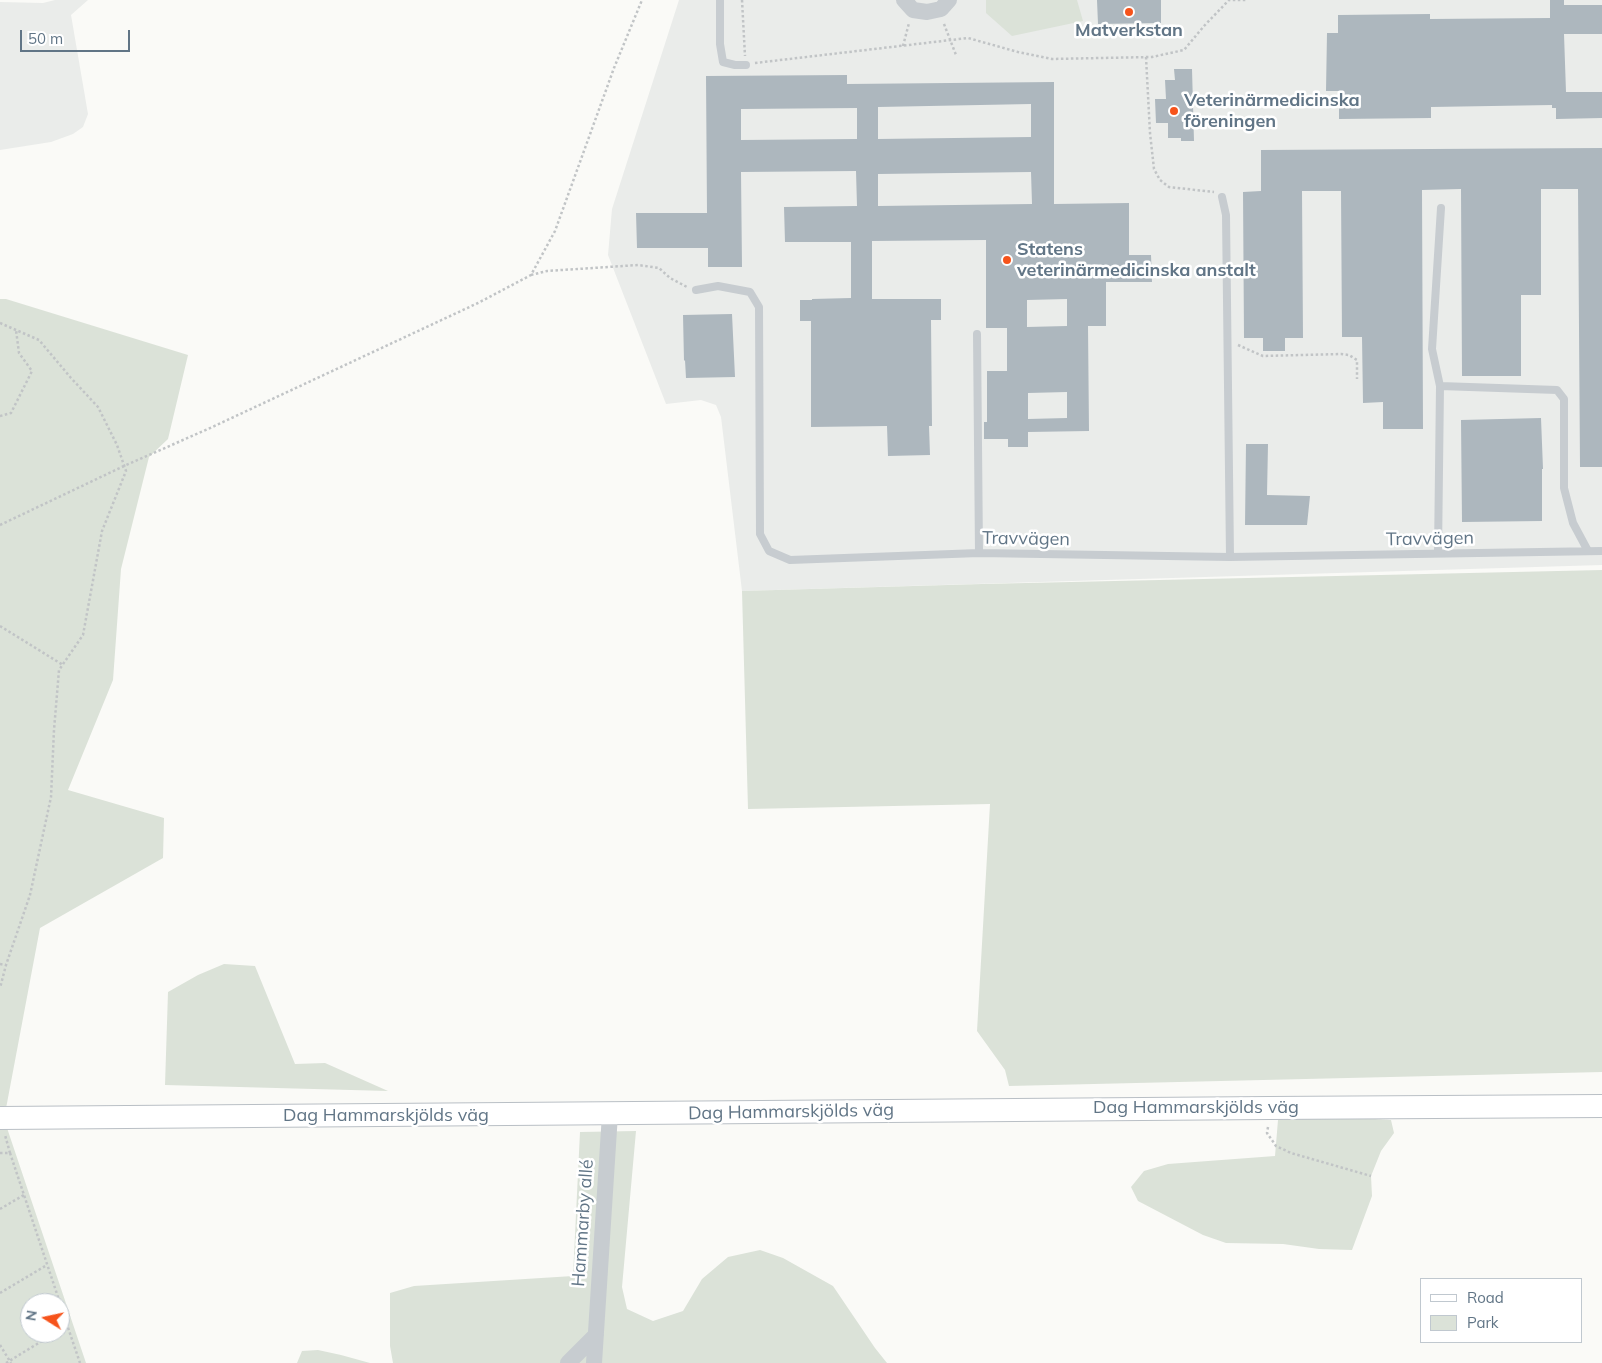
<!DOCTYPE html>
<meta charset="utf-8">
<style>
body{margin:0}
#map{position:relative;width:1602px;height:1363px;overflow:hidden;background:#fafaf7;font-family:Mulish,sans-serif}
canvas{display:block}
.legend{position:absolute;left:1420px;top:1278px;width:162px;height:65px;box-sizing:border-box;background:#fff;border:1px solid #c0c8cf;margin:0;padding:6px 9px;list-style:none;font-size:15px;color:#617586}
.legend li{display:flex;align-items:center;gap:10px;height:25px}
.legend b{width:25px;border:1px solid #c0c8cf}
.north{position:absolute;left:20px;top:1293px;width:50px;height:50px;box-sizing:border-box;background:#fff;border:1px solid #c0c8cf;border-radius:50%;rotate:280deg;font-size:14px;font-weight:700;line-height:20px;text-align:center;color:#617586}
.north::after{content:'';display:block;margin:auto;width:18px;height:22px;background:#f6531b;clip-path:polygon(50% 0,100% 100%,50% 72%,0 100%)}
.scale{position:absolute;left:20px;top:30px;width:110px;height:22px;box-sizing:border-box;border:2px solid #617586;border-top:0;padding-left:6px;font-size:15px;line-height:18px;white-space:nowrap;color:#617586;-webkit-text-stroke:4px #fff;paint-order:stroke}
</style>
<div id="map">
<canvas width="1602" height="1363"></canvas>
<ul class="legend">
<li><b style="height:6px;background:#fff"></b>Road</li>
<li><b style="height:14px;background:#dbe2d8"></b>Park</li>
</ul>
<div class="north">N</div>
<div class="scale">50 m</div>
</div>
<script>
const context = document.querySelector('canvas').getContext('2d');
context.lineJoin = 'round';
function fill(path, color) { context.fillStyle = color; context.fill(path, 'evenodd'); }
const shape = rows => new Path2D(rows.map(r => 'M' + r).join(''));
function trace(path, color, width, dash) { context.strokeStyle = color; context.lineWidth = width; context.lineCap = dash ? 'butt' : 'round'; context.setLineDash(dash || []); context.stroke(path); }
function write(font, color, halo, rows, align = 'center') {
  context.font = font + ' Mulish,sans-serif'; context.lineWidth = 5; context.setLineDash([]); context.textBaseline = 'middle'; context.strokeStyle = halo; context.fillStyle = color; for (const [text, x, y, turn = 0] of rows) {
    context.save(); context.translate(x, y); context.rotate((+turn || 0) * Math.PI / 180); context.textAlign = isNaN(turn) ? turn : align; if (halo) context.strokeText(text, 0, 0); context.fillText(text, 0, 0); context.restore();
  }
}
const built = shape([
 [55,0,88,0,71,15,88,114,83,127,73,134,51,142,0,150,0,2,43,3],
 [679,0,1602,0,1602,565,742,591,721,417,716,405,701,400,666,404,608,255,612,209]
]);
const green = shape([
 [986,0,1077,0,1083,21,1012,36,986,13],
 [0,299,6,299,188,355,168,439,149,457,121,569,113,680,68,790,164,818,163,858,40,928,4,1119,86,1363,0,1363],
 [30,1303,60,1303,60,1333,30,1333],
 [1602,570,1602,1072,1009,1086,1005,1070,977,1031,990,804,748,809,742,591,982,584],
 [224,964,255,966,295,1064,325,1063,388,1091,165,1085,168,992,198,975],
 [1343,1117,1391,1120,1394,1133,1381,1151,1371,1176,1372,1196,1352,1250,1319,1249,1283,1244,1226,1243,1203,1235,1138,1201,1131,1187,1144,1171,1168,1164,1275,1156,1278,1120],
 [636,1131,622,1287,627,1309,653,1321,683,1311,702,1279,728,1257,760,1250,783,1258,833,1286,875,1348,887,1363,393,1363,390,1346,390,1293,414,1286,573,1276,580,1132],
 [318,1350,341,1355,370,1363,297,1363,302,1351]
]);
const building = shape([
 [1097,0,1161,0,1161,23,1098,24],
 [1550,0,1564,0,1564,5,1602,5,1602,34,1564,34,1566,92,1602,92,1602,118,1556,119,1556,108,1552,108,1552,105,1431,107,1431,118,1339,119,1339,91,1326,91,1327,33,1338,33,1338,15,1430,14,1430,19,1550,18],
 [1174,69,1192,69,1194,141,1181,141,1181,138,1168,138,1168,123,1156,123,1155,99,1166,99,1165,80,1175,80],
 [847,75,847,84,1054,82,1054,204,1129,203,1129,255,1151,255,1152,282,1106,282,1106,326,1088,326,1089,431,1028,432,1028,447,1008,447,1008,439,984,439,984,422,987,422,987,371,1007,371,1007,328,986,328,986,240,872,241,872,299,941,299,941,320,931,320,932,426,929,426,930,455,888,456,887,426,811,427,811,321,800,321,800,300,812,300,812,299,851,298,851,242,785,242,784,207,857,206,856,171,741,172,742,267,708,267,708,248,637,248,636,213,707,213,706,76],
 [1031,104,1031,137,878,139,878,107],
 [857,108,857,139,741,140,741,109],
 [1031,172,1032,204,878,206,878,174],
 [1067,299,1067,326,1027,327,1027,300],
 [1067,392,1067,418,1028,419,1028,393],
 [1602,148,1602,467,1580,467,1578,189,1541,189,1541,295,1521,295,1521,376,1462,376,1461,189,1422,190,1423,429,1383,429,1383,402,1363,403,1362,337,1342,337,1341,191,1302,191,1303,338,1285,338,1285,351,1263,351,1263,338,1244,338,1243,192,1261,191,1261,150],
 [732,314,735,377,686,378,685,360,684,361,683,315],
 [1541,418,1543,469,1542,469,1542,521,1462,522,1461,420],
 [1246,444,1268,444,1267,495,1310,496,1307,525,1245,525]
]);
const path = shape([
 [742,0,745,56],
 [944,24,956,55],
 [903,46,909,23],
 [1146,57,1150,133,1154,169,1160,180,1169,187,1214,192],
 [755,63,968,38,1018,52,1052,59,1152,57,1184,50,1204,26,1229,0,1246,0],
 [531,275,547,271,638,265,659,268,670,278,687,287],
 [0,323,39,340,71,378,98,407,117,445,126,471,102,531,83,635,59,670,54,730,51,797,30,895,6,965,0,988],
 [1238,345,1263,356,1341,354,1349,355,1357,360,1357,379],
 [0,416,11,413,32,371,19,353,16,330],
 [0,525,124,466,208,429,478,303,531,275,555,231,614,68,642,0],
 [0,626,63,665],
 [0,964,6,965],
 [1268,1127,1267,1133,1276,1146,1291,1153,1371,1176],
 [0,1153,10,1153,5,1135],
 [10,1153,60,1303],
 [0,1209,24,1195],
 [0,1293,47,1265],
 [60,1304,80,1363],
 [60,1330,67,1326],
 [0,1345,11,1363],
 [6,1363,55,1333]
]);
const lane = shape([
 [720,0,720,44,723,62,735,65,746,65],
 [1222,197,1226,215,1230,557],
 [696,290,718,286,750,292,759,307,760,534,769,551,790,560,979,553,1230,557,1602,551],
 [977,334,979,553],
 [1440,386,1557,390,1564,399,1564,488,1573,523,1588,551],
 [1438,553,1440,386,1432,349,1441,208]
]);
const street = shape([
 [904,0,913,10,927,12,941,9,949,0],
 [568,1363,596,1335],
 [594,1363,610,1114]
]);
const secondary = shape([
 [0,1118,1269,1108,1602,1106]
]);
const markers = [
 [1129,12,5,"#f6531b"],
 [1174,111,5,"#f6531b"],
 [1007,260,5,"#f6531b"]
];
const poiNames = [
 ["Matverkstan",1129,31,"center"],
 ["Veterinärmedicinska",1184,101],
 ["föreningen",1184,122],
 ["Statens",1017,250],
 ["veterinärmedicinska anstalt",1017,271]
];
const streetNames = [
 ["Travvägen",1026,539,1],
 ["Travvägen",1430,539,-1],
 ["Dag Hammarskjölds väg",1196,1108],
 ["Dag Hammarskjölds väg",791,1112,-1],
 ["Dag Hammarskjölds väg",386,1116],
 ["Hammarby allé",583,1223,-86]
];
fill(built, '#eaecea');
fill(green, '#dbe2d8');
fill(building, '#adb7be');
trace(secondary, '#b9bfc5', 24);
trace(path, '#c1c4c6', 2.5, [2.5, 2.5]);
trace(lane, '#c7ccd0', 8);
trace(street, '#c7ccd0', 16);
trace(secondary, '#fff', 22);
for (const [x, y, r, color] of markers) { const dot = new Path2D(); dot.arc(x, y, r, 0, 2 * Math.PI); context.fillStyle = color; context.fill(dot); trace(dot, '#fff', 2); }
write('bold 18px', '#617586', '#fff', poiNames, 'left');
write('18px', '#617586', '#fff', streetNames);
</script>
